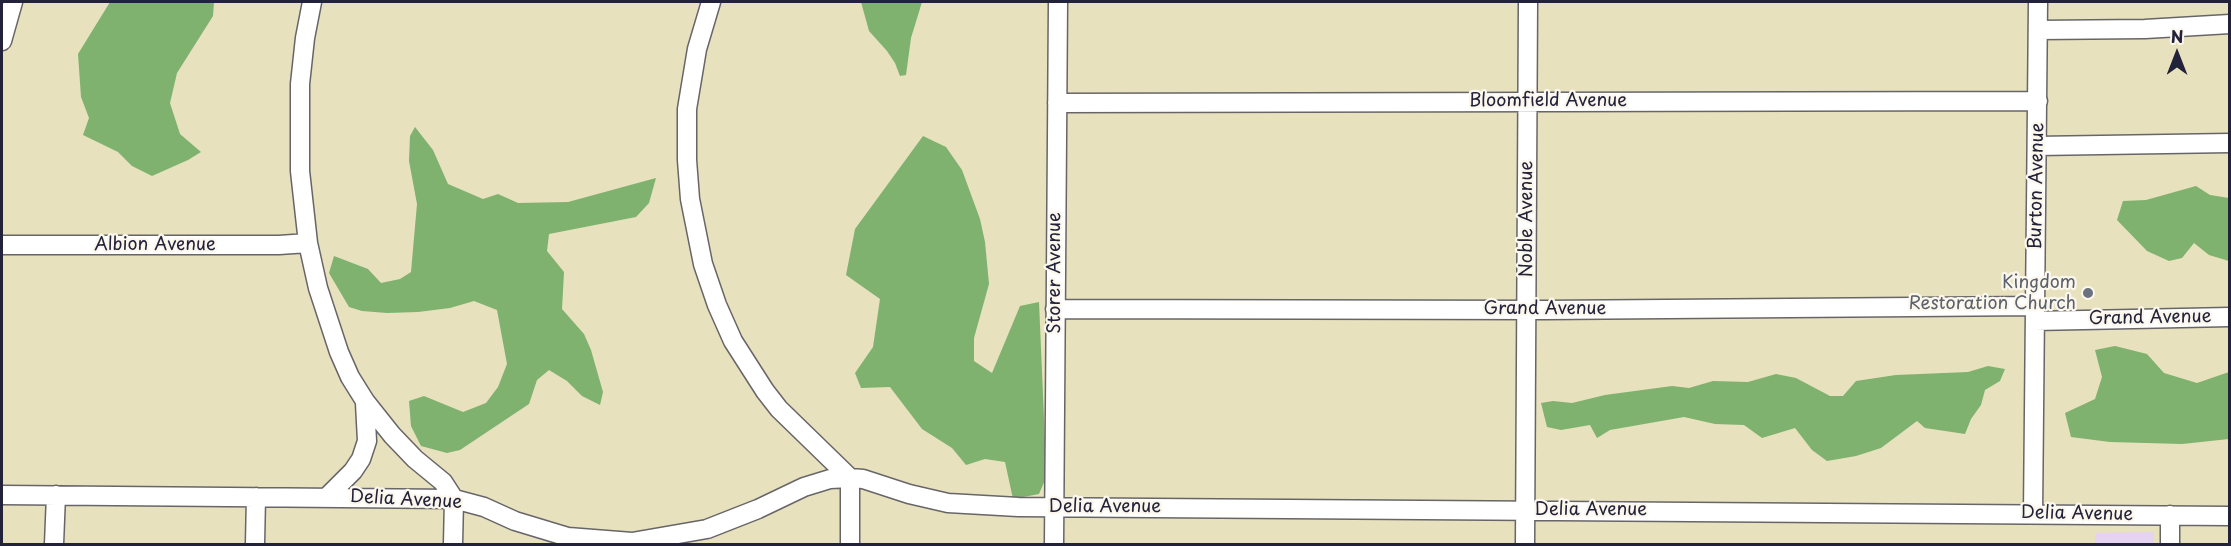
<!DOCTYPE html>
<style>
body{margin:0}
#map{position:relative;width:2231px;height:546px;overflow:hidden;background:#e7e1bd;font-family:"Playpen Sans",sans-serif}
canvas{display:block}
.frame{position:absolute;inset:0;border:3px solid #22223b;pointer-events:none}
.north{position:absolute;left:2147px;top:24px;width:60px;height:60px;-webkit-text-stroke:4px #fbf7ec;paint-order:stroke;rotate:0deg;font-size:16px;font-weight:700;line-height:24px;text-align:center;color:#22223b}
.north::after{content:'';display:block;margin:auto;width:21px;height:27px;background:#22223b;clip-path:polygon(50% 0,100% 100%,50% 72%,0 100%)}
</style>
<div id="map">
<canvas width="2231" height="546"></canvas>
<div class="frame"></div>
<div class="north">N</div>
</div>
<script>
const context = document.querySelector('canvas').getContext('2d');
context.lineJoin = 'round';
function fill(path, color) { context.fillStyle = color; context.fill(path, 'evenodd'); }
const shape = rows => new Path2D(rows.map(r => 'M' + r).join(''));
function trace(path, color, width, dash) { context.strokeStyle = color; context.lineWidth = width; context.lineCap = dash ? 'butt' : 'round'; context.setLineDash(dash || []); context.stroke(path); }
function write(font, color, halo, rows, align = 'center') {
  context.font = font + ' "Playpen Sans",sans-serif'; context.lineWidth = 4.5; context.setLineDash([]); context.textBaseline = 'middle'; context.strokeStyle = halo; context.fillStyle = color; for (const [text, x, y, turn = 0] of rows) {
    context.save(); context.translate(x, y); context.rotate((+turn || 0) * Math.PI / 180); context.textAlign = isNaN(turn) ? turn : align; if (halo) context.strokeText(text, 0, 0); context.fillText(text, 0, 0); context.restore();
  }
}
const built = shape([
 [2154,532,2154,544,2095,544,2095,533]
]);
const forest = shape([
 [110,2,214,2,213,16,177,73,170,103,180,134,201,152,188,160,152,176,132,166,118,152,83,135,89,118,81,97,78,54],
 [861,2,922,2,911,38,906,75,900,76,895,63,887,51,869,31],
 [415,127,433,150,448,184,483,199,498,194,518,203,568,202,656,178,649,203,636,217,549,234,547,251,564,272,562,309,584,334,591,350,603,392,600,405,582,396,567,381,549,370,537,380,529,404,460,450,447,453,421,446,411,426,409,401,424,396,463,412,486,403,498,387,507,364,497,310,474,301,450,308,418,312,387,313,362,311,349,307,329,273,334,256,368,269,381,283,400,279,411,272,417,204,409,161,410,136],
 [923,136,946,147,962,170,980,219,985,242,989,284,974,338,974,361,992,373,1020,306,1039,302,1046,464,1045,480,1039,494,1013,499,1005,462,985,459,966,465,952,448,922,429,890,387,861,388,855,373,873,347,880,299,846,275,855,229],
 [2196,186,2210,195,2229,198,2229,261,2209,255,2194,243,2182,258,2169,261,2147,251,2117,220,2123,201,2146,200],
 [2115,346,2147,354,2164,373,2197,383,2229,372,2229,439,2182,444,2110,442,2071,437,2065,413,2095,399,2102,377,2095,350],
 [1988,366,2005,369,2000,381,1985,390,1981,405,1971,419,1965,434,1925,428,1917,421,1881,448,1856,456,1827,461,1812,450,1795,428,1762,438,1744,425,1715,424,1684,417,1610,430,1597,438,1590,425,1561,430,1547,427,1541,403,1553,401,1572,403,1605,395,1672,386,1689,388,1713,381,1748,382,1776,374,1796,378,1830,396,1843,396,1856,381,1896,375,1968,372]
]);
const minor = shape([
 [312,2,305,38,300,84,300,171,308,243,318,288,339,352,350,377,365,401,392,435,415,459,443,482,454,499,453,544],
 [711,2,697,49,687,109,687,160,690,199,703,264,717,305,733,341,765,391,779,409,850,478,850,544],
 [2038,30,2145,29,2230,24],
 [2,41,13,2],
 [1057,103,2038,101],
 [2037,146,2230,143],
 [2,245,279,245,308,243],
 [1055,309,1544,310,2036,306],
 [2035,321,2230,317],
 [2,495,454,499,484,507,515,521,568,537,632,542,707,529,758,509,804,487,830,479,850,478,863,479,909,494,948,503,1018,507,2230,516],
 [327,497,353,471,361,459,367,441,365,403],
 [2033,514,2038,2],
 [54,544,56,495],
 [255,544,256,497],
 [1054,544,1058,2],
 [1525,544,1528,2],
 [2170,544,2170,515]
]);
const markers = [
 [2088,293,6,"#6b7280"]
];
const streetNames = [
 ["Bloomfield Avenue",1548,101],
 ["Burton Avenue",2037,186,-89],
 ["Noble Avenue",1527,219,-90],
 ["Albion Avenue",155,245],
 ["Storer Avenue",1055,273,-90],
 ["Grand Avenue",1545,309],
 ["Grand Avenue",2150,318,-1],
 ["Delia Avenue",406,500,3],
 ["Delia Avenue",1105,507],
 ["Delia Avenue",1591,510],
 ["Delia Avenue",2077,514,1]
];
const worshipNames = [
 ["Kingdom",2076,283],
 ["Restoration Church",2076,304]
];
fill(built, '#e5d3f1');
fill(forest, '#7eb26e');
trace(minor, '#676568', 21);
trace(minor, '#fff', 18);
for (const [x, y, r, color] of markers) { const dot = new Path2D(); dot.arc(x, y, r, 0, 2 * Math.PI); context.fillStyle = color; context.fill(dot); trace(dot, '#fbf7ec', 2); }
write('18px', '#22223b', '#fbf7ec', streetNames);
write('18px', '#5b616d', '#fbf7ec', worshipNames, 'right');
</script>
